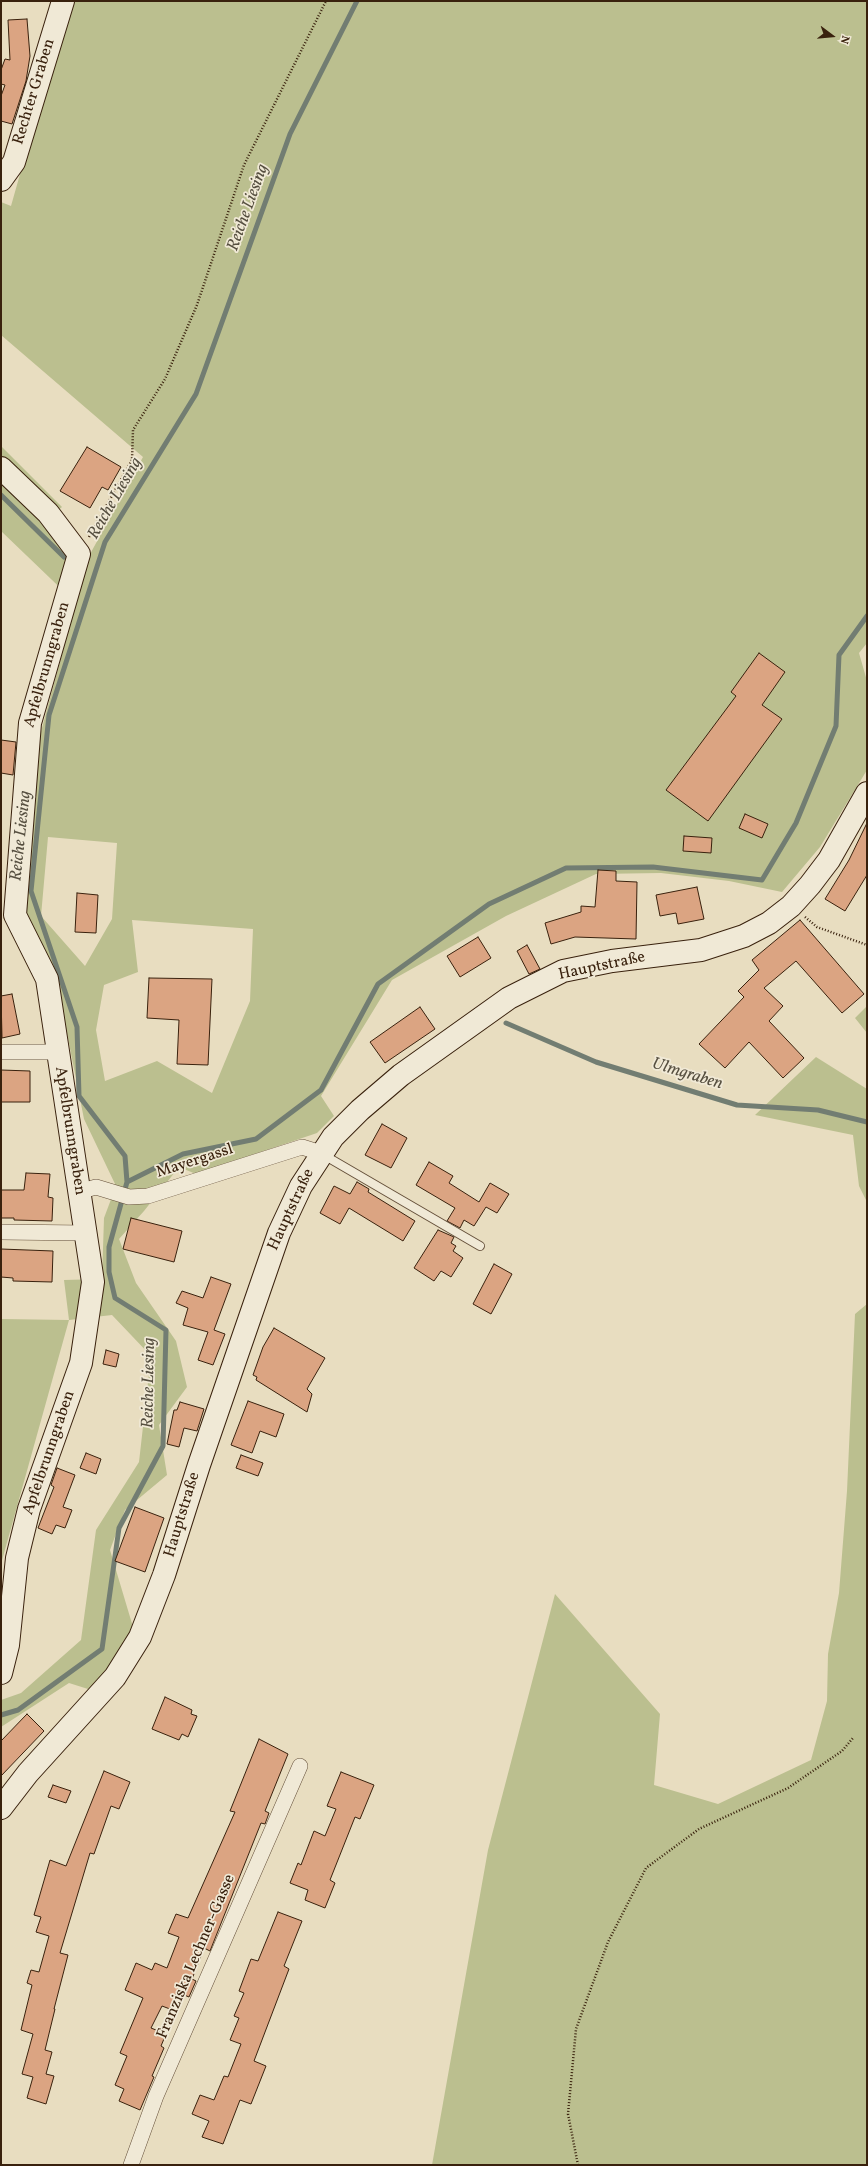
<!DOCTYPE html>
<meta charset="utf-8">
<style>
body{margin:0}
#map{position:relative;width:868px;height:2166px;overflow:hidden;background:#e8ddc0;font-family:Vollkorn,serif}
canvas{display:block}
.frame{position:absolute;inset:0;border:2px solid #39210d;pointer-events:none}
.north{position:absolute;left:812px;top:16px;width:40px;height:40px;-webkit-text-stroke:3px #f0e9d6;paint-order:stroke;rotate:106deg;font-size:11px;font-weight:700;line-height:16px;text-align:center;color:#39210d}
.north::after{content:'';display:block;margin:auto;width:14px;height:18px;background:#39210d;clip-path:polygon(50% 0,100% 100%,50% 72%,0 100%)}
</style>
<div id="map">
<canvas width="868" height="2166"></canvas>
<div class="frame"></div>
<div class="north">N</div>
</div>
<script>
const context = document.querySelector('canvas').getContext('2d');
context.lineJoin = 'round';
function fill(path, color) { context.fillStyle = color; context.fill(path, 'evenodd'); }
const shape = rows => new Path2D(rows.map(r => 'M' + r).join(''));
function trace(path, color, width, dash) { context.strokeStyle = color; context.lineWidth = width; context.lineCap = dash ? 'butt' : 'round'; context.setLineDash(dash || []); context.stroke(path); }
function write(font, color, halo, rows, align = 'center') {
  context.font = font + ' Vollkorn,serif'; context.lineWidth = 3.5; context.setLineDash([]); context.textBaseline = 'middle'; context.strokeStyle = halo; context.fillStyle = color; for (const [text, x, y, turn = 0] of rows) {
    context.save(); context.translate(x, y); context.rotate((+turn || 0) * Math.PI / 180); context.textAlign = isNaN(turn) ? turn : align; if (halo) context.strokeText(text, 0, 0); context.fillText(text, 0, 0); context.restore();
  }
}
const green = shape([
 [69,1,867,1,867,643,859,653,867,681,867,770,820,847,782,892,729,881,661,873,596,874,506,916,392,980,321,1096,334,1116,317,1133,196,1174,179,1167,144,1211,119,1239,136,1283,176,1341,187,1387,159,1425,167,1475,125,1510,110,1550,133,1627,115,1666,88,1689,69,1683,1,1727,1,1700,21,1693,81,1640,96,1530,139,1462,151,1356,112,1315,69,1320,1,1564,1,1319,69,1320,64,1280,102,1279,104,1218,116,1186,84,1119,60,998,20,914,33,761,76,603,1,531,1,446,62,507,45,521,89,556,143,457,1,335,1,202,11,206],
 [48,837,117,843,112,919,85,966,41,916],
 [132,920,253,929,250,1001,212,1093,157,1061,105,1081,96,1030,104,985,138,972],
 [867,1006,867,1033,855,1018],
 [816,1057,867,1089,867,1202,859,1186,853,1135,755,1115],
 [867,1304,867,2165,432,2165,488,1850,555,1594,660,1714,654,1785,718,1804,811,1760,827,1701,828,1654,839,1593,847,1491,855,1314]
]);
const stream = shape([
 [1,495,64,557],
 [506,1023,596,1062,737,1105,818,1110,867,1122],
 [127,1182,183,1154,256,1139,321,1090,378,984,489,904,566,868,653,867,762,880,796,823,836,726,839,655,867,616],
 [1,1715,18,1710,102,1649,119,1528,163,1446,166,1330,115,1298,109,1272,109,1247,127,1182,125,1156,79,1096,77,1027,31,891,49,715,105,542,196,394,290,134,357,1]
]);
const building = shape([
 [27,19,30,56,26,81,12,124,1,121,1,96,5,85,1,84,1,70,5,59,10,60,8,20,27,19],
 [87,447,121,467,108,490,102,487,90,508,60,491,87,447],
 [759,653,785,672,762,705,782,719,708,821,666,790,736,696,731,692,759,653],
 [1,740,16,742,13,775,1,773,1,740],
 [745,814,768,824,762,838,739,828,745,814],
 [867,823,867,875,845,911,825,899,849,860,867,823],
 [684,836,712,838,711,853,683,851,684,836],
 [598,870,616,871,616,881,637,882,636,939,575,937,551,944,545,923,581,912,581,906,595,907,598,870],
 [697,887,704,919,678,924,676,913,660,916,656,895,697,887],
 [77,893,98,895,96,933,75,932,77,893],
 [800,920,864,994,842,1013,796,961,764,988,783,1006,769,1021,804,1058,783,1078,749,1042,725,1068,699,1044,744,997,738,991,759,970,752,960,800,920],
 [478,937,491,958,460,977,447,956,478,937],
 [527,945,540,969,529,974,517,951,527,945],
 [149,978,212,979,208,1065,177,1064,179,1020,147,1018,149,978],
 [12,994,20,1034,2,1038,1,996,12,994],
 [420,1007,435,1029,385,1063,370,1042,420,1007],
 [1,1070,30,1071,30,1102,1,1102,1,1070],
 [382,1124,407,1138,391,1168,365,1155,382,1124],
 [429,1162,453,1176,449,1183,479,1202,490,1183,509,1194,497,1213,486,1207,474,1226,464,1220,460,1228,447,1221,455,1208,416,1185,429,1162],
 [26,1173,50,1174,48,1197,53,1198,52,1221,14,1220,14,1218,1,1218,1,1190,24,1190,26,1173],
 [357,1182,369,1189,368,1192,415,1221,403,1241,349,1208,340,1224,320,1213,334,1186,350,1194,357,1182],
 [131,1218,182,1231,174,1262,123,1249,131,1218],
 [438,1230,454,1237,451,1243,456,1246,453,1251,463,1258,451,1277,441,1271,434,1281,414,1268,438,1230],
 [1,1249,53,1251,52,1282,13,1281,13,1278,1,1277,1,1249],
 [494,1264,512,1274,491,1314,473,1304,494,1264],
 [211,1277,231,1284,214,1330,225,1334,213,1365,198,1360,208,1332,183,1325,188,1308,176,1303,182,1291,203,1298,211,1277],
 [274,1328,325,1358,307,1389,312,1394,307,1412,256,1380,257,1377,253,1375,263,1347,274,1328],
 [106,1350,119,1354,116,1367,103,1364,106,1350],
 [248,1401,284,1414,276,1437,260,1431,252,1453,231,1445,248,1401],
 [180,1402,204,1409,197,1431,184,1428,179,1447,167,1444,174,1410,177,1410,180,1402],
 [86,1453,101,1459,96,1474,80,1468,86,1453],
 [241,1455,263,1463,258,1476,236,1468,241,1455],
 [57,1468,75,1475,63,1507,72,1510,65,1528,56,1525,52,1534,38,1528,54,1487,51,1485,57,1468],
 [135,1507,164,1518,145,1572,115,1561,135,1507],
 [165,1697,192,1710,191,1714,197,1716,188,1737,182,1734,179,1740,152,1729,165,1697],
 [27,1714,44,1731,1,1776,1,1741,27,1714],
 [259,1739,288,1754,265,1811,269,1813,265,1824,261,1823,210,1951,204,1948,192,1979,196,1981,189,1997,177,1992,170,2009,162,2006,151,2028,166,2034,161,2046,164,2048,152,2076,154,2077,140,2110,119,2101,124,2089,115,2085,127,2056,120,2053,143,1998,125,1990,136,1963,152,1970,155,1963,167,1968,179,1937,168,1933,176,1914,188,1918,235,1812,230,1811,259,1739],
 [104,1771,130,1782,119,1809,111,1806,94,1854,90,1853,60,1953,68,1955,54,2009,55,2009,45,2050,52,2052,46,2074,54,2076,46,2104,27,2098,33,2077,22,2074,33,2034,21,2030,32,1985,27,1983,31,1970,39,1972,49,1936,36,1932,41,1917,34,1915,50,1860,66,1866,104,1771],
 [341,1772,374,1785,360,1819,355,1817,330,1880,335,1883,325,1908,305,1900,308,1890,290,1883,298,1863,301,1865,314,1831,325,1836,336,1809,327,1806,341,1772],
 [53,1785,71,1791,66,1803,48,1797,53,1785],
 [278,1912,302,1921,284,1966,289,1969,254,2061,266,2066,251,2104,240,2100,223,2144,202,2137,209,2121,192,2114,200,2095,214,2100,224,2076,228,2077,241,2044,230,2040,239,2018,234,2016,244,1993,239,1991,251,1959,258,1961,278,1912]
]);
const path = shape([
 [89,537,132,460,133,430,165,379,197,305,244,165,326,1],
 [805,917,817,927,867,945],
 [578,2165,568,2114,576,2029,608,1942,646,1868,699,1829,788,1788,842,1751,853,1738]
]);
const lane = shape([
 [322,1154,480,1246]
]);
const street = shape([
 [1,1052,56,1052],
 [78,1192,96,1187,129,1197,148,1196,302,1147,321,1153],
 [1,1232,85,1233],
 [131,2165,156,2096,300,1766]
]);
const secondary = shape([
 [1,180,14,162,63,1],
 [1,468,48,513,79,554,30,723,15,915,47,979,93,1282,81,1363,29,1509,17,1558,8,1645,1,1673],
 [1,1808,28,1773,115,1677,140,1637,164,1575,199,1465,279,1233,301,1186,333,1137,360,1110,401,1075,509,998,563,971,612,961,701,950,744,936,769,923,791,906,810,885,829,860,867,793]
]);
const streetNames = [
 ["Rechter Graben",35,92,-73],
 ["Apfelbrunngraben",48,665,-74],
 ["Hauptstraße",602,967,-12],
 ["Apfelbrunngraben",69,1131,81],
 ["Mayergassl",195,1162,-18],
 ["Hauptstraße",292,1210,-65],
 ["Apfelbrunngraben",50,1453,-71],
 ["Hauptstraße",183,1515,-73],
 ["Franziska Lechner-Gasse",197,1957,-67]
];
const waterNames = [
 ["Reiche Liesing",249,208,-70],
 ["Reiche Liesing",116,499,-60],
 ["Reiche Liesing",22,836,-84],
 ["Ulmgraben",687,1075,17],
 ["Reiche Liesing",150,1383,-89]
];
fill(green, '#bbbf8f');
trace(stream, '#727d72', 5);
fill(building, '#dba482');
trace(building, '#39210d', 1);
trace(lane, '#65503a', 10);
trace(street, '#65503a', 16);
trace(secondary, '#39210d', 24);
trace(path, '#39210d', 2.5, [1, 2]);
trace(lane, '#f0e9d6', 8);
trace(street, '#f0e9d6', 15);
trace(secondary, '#f0e9d6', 22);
write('16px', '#39210d', '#f0e9d6', streetNames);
write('italic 17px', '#564f40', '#f0e9d6', waterNames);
</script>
